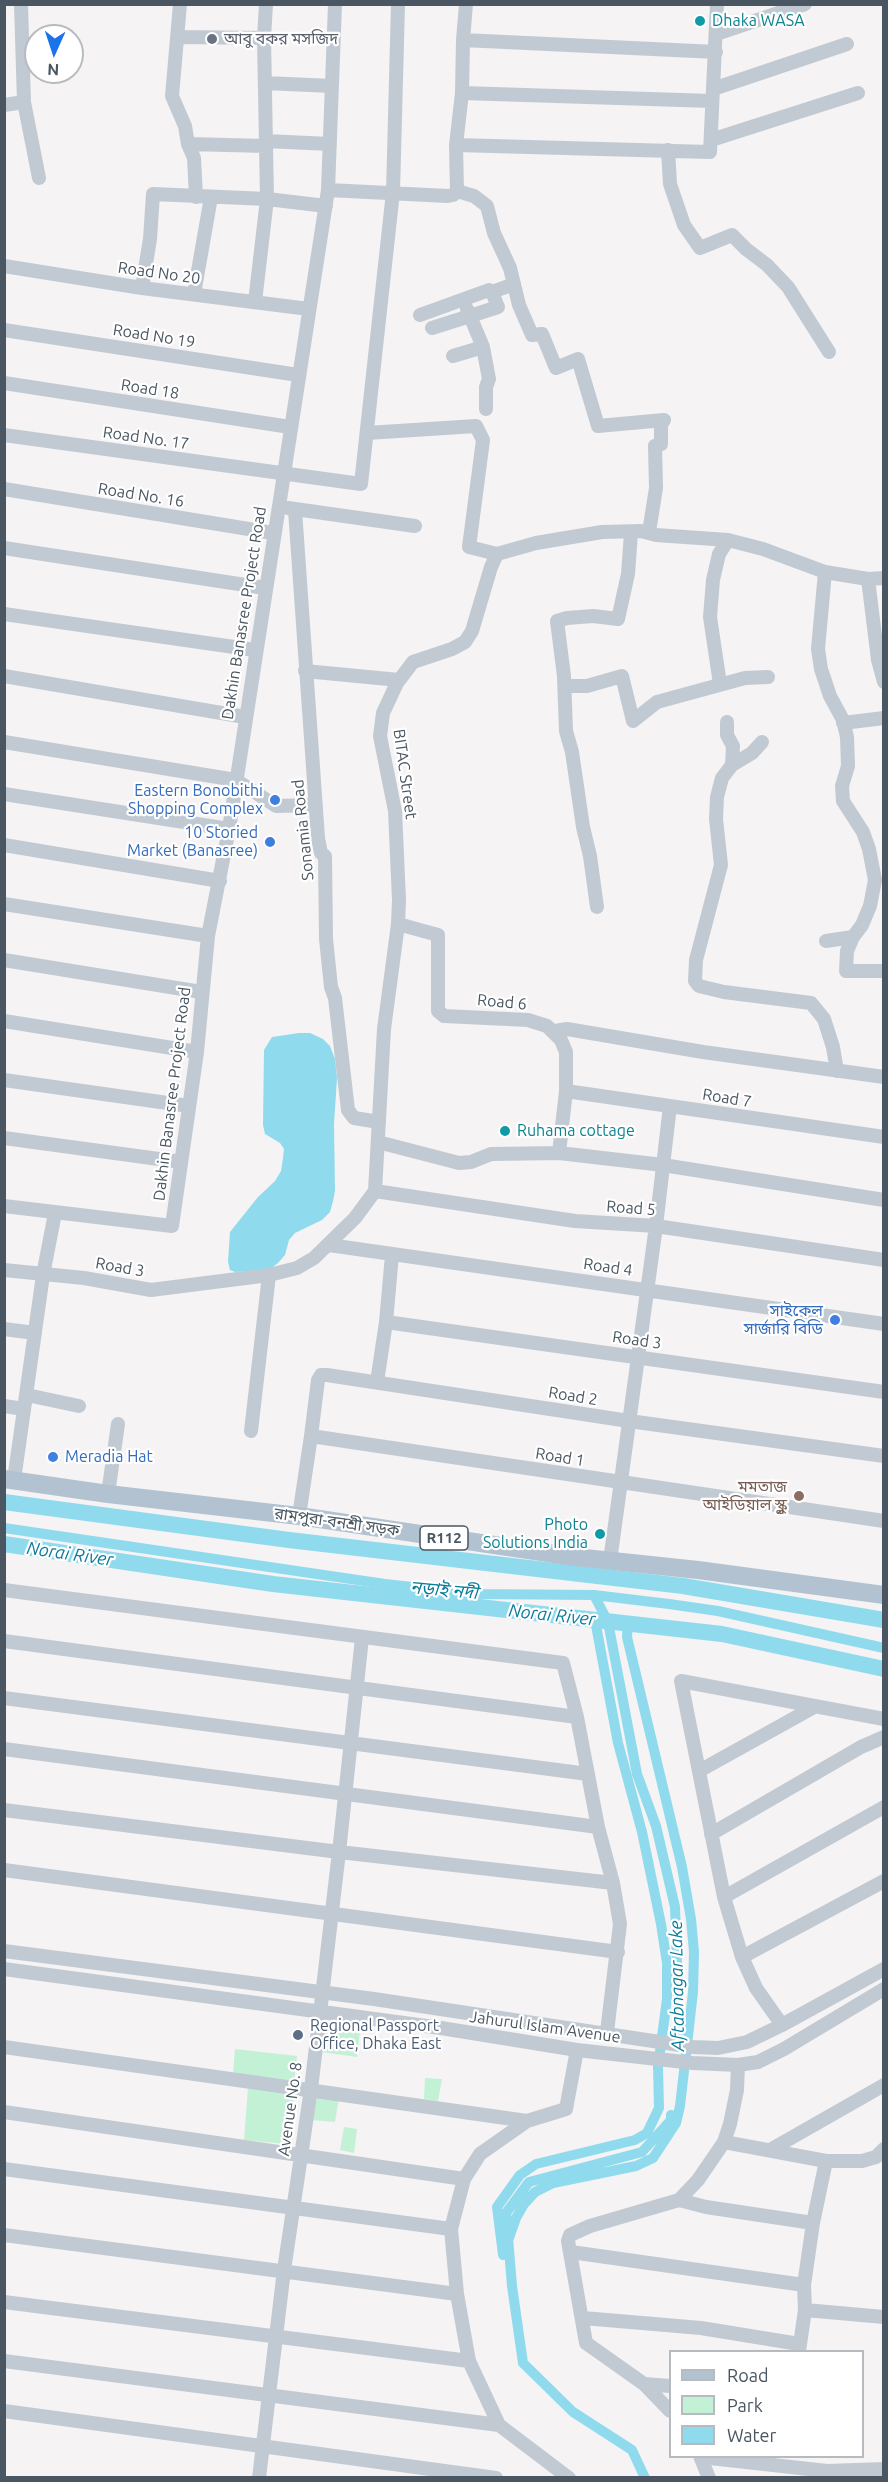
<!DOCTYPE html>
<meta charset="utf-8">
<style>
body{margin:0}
#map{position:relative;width:888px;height:2482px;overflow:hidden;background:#f5f3f3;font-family:Ubuntu,sans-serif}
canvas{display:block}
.frame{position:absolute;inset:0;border:6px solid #4a5661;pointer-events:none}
.legend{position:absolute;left:669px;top:2350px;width:195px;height:108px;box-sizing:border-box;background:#fff;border:2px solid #b7bbc0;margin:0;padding:8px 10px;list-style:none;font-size:18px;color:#4a5661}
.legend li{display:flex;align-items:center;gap:12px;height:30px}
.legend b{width:30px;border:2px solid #b7bbc0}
.north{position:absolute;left:24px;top:24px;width:60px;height:60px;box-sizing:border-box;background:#fff;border:2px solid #b7bbc0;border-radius:50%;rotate:183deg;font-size:16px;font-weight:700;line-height:24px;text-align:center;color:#4a5661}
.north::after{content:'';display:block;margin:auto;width:21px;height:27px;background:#1a73e8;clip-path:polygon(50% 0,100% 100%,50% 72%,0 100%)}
</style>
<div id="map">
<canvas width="888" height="2482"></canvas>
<div class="frame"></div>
<ul class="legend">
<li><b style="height:8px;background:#b3c2d1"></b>Road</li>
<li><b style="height:16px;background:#c3f1d5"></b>Park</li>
<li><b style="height:16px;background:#90daee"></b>Water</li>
</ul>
<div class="north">N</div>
</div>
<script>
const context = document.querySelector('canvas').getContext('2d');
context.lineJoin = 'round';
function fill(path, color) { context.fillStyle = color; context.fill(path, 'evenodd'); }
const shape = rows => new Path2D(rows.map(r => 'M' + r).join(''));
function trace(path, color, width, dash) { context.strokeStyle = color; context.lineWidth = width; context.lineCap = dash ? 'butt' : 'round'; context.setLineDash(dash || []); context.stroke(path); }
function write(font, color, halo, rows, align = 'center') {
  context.font = font + ' Ubuntu,"Noto Sans Bengali",sans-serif'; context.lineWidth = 4.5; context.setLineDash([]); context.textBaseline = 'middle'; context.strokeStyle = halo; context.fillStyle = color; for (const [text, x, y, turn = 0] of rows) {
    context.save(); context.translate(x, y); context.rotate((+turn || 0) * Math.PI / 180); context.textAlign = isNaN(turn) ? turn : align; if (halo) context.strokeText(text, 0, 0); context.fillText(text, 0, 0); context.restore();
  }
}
const green = shape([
 [324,2026,360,2031,357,2057,321,2052],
 [235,2049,297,2056,294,2082,233,2074],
 [425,2078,442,2079,438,2101,424,2099],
 [248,2087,295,2092,286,2144,244,2140],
 [318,2093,339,2098,335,2122,312,2120],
 [344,2127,357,2129,354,2153,340,2150]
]);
const water = shape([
 [299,1033,310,1033,323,1039,330,1046,335,1059,337,1078,334,1124,335,1191,333,1201,330,1212,322,1220,295,1233,289,1240,285,1255,278,1263,269,1270,235,1272,230,1270,228,1262,230,1232,258,1197,275,1181,281,1171,283,1158,284,1149,280,1143,265,1134,263,1125,264,1050,272,1037]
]);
const canal = shape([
 [4,1528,385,1584,475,1594,594,1595,669,1604,718,1611,884,1648],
 [594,1595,608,1622,637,1774,656,1826,675,1907,680,2043],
 [595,1620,628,1624,627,1637,682,1867,691,1919,694,1952,693,1992,680,2106,676,2123,653,2158,636,2166,553,2183,535,2192,524,2204,516,2218,503,2255,497,2207,520,2175,536,2164,635,2140,647,2133,659,2108,658,2067,667,1999,667,1963,661,1924,642,1832,618,1743,595,1620],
 [645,2478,632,2450,573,2412,523,2363,512,2286,506,2213,529,2182,642,2152,671,2120,671,2115]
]);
const river = shape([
 [4,1502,289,1540,683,1586,884,1620],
 [4,1544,273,1584,722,1634,884,1669]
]);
const minor = shape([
 [21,4,24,102,39,178],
 [180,4,172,96,185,126,188,144,266,146],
 [716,34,805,4],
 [178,37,264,38],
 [463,40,716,52],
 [265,83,332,86],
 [713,89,847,44],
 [462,93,712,101],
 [4,105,24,102],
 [711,140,858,93],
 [266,141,330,144],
 [188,144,194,158,196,197],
 [456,145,710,152,717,4],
 [668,150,670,184,684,225,700,248,732,235,746,249,767,265,788,287,829,352],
 [328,190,448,196,453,195,457,191],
 [457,191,474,196,487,206,494,233,510,268,519,305,532,335,542,334,556,368,578,359,598,426,664,420,661,425,661,444,655,446,656,488,649,532],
 [457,191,456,145,462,93,463,40,466,4],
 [4,266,142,288,309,309],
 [142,288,150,239,153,194,267,199,326,206],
 [194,294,211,197],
 [255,302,267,199,264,38,266,4],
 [420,315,489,290,492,292,514,284],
 [432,328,470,316,467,309],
 [4,330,298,375],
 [453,356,483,347],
 [4,383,290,427],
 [486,409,486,387,489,379,483,347,470,316,498,307,492,292],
 [367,433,476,426,483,440,469,547,497,554],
 [4,435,361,484,393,192,398,4],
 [4,489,273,533],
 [288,508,415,526],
 [295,510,318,838,321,853,325,856,326,939,331,987,335,998,348,1110,354,1118,379,1122],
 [4,548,265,588],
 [825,572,818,649,821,669,830,696,843,720,847,737,848,766,842,786,843,801,863,832,869,849,875,880,870,906,862,925,853,937,826,941],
 [868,579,878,660,884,682],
 [4,614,255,650],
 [305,671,399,680],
 [4,676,245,717],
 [720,684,710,617,713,580,719,554,728,540],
 [565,686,587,686,622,676,633,721,657,702,745,678,768,677],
 [727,722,727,735,733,746,732,765],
 [843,723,884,718],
 [4,742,236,780,276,806,316,805],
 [762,742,752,753,732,765,722,778,717,797,716,819,721,865,696,960,695,981,699,986,724,992,811,1003,824,1019,833,1047,837,1071],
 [4,794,229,829],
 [4,845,220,881],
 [4,904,208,936],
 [597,907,590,856,583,827,572,752,566,731,564,676,557,621,567,618,593,616,618,619,628,574,631,533],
 [398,924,438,935,438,1011,444,1016,528,1020,547,1026,561,1040,566,1052,566,1091,559,1153,663,1165,884,1200],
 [853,937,847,951,846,971,884,971],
 [4,960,201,992],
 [4,1021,197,1052],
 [555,1031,567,1029,703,1052,884,1077],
 [4,1080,189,1106],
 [566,1091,884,1137],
 [4,1138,181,1162],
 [378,1142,459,1163,471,1162,491,1154,559,1153],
 [375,1191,384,1029,398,924,399,900,395,811,380,736,383,713,397,683,413,662,452,649,465,642,472,631,491,567,497,554,536,543,602,532,641,531,656,535,728,540,763,549,825,572,868,579,884,578],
 [375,1191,575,1221,656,1226,884,1260],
 [4,1206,172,1226,197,1052,208,936,229,829,328,190,335,4],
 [329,1245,884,1324],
 [4,1270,84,1278,151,1290,269,1275,297,1268,314,1258,355,1218,375,1191],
 [386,1322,884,1392],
 [4,1329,35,1333],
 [377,1382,386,1322,392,1255],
 [27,1395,79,1406],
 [4,1406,24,1409],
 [251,1431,269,1275],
 [311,1436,318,1380,321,1375,327,1375,629,1421,884,1456],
 [14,1480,43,1275,55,1213],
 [108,1494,118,1424],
 [299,1516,311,1436,884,1521],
 [610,1561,656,1226,670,1106],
 [4,1590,563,1663,577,1717,598,1827,613,1883,620,1924,607,2032],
 [4,1641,577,1717],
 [4,1698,588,1774],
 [4,1749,598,1827],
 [699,1771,816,1706],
 [4,1810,339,1852,613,1883],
 [711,1834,861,1747,884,1737],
 [4,1870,618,1952],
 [724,1897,884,1807],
 [4,1951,374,1999,693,2047,718,2048,747,2042,782,2025,884,1969],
 [742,1957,884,1881],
 [4,1969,441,2028,577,2050,693,2063,738,2065,758,2062,784,2049,884,1989],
 [782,2025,756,1988,742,1957,724,1897,681,1681,884,1719],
 [4,2047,527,2121],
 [4,2112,464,2179],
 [724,2142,826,2161,862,2161,876,2157,884,2149],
 [770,2150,884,2085],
 [4,2169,451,2229],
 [679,2200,706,2207,813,2223],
 [4,2235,457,2294],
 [571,2252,804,2285],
 [4,2302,469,2361],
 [805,2310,884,2317],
 [583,2318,701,2328,799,2344],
 [799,2351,805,2310,804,2285,813,2223,826,2161],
 [4,2361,499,2425],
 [644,2384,670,2386],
 [4,2411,496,2478],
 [670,2411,644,2384,586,2343,568,2241,570,2235,590,2226,679,2200,698,2180,724,2142,730,2124,737,2090,738,2065],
 [700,2456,709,2478],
 [701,2457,827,2471,884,2469],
 [259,2478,284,2270,311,2089,339,1852,362,1638],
 [569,2478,499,2425,469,2361,457,2294,451,2229,464,2179,480,2154,527,2121,566,2109,577,2050]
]);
const major = shape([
 [4,1479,108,1494,299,1516,575,1557,698,1570,884,1595]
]);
const markers = [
 [700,21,6,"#0f9aa8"],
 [212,39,6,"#6b7280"],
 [275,800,6,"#3f7fe0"],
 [270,842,6,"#3f7fe0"],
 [505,1131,6,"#0f9aa8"],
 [835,1320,6,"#3f7fe0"],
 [53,1457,6,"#3f7fe0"],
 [799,1496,6,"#8d6e63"],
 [600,1534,6,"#0f9aa8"],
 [298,2035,6,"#5c6f8a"]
];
const shields = [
 [444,1538,48]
];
const shieldNames = [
 ["R112",444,1538]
];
const cultureNames = [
 ["Dhaka WASA",712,21],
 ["Ruhama cottage",517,1131],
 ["Photo",588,1525,"right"],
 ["Solutions India",588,1543,"right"]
];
const worshipNames = [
 ["আবু বকর মসজিদ",224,39]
];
const streetNames = [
 ["Road No 20",159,273,8],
 ["Road No 19",154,336,9],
 ["Road 18",150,389,9],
 ["Road No. 17",146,438,8],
 ["Road No. 16",141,495,9],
 ["Dakhin Banasree Project Road",244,613,-81],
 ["BITAC Street",405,774,82],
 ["Sonamia Road",303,830,-96],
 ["Road 6",502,1002,5],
 ["Dakhin Banasree Project Road",172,1094,-83],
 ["Road 7",727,1098,9],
 ["Road 5",631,1208,4],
 ["Road 3",120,1267,10],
 ["Road 4",608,1267,8],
 ["Road 3",637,1340,8],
 ["Road 2",573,1396,9],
 ["Road 1",560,1457,9],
 ["রামপুরা-বনশ্রী সড়ক",337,1522,8],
 ["Jahurul Islam Avenue",545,2027,8],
 ["Avenue No. 8",290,2109,-82]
];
const shopNames = [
 ["Eastern Bonobithi",263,791],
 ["Shopping Complex",263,809],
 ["10 Storied",258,833],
 ["Market (Banasree)",258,851],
 ["সাইকেল",823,1311],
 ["সার্জারি বিডি",823,1329],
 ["Meradia Hat",65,1457,"left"]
];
const educationNames = [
 ["মমতাজ",787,1487],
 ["আইডিয়াল স্কুল",787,1505]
];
const serviceNames = [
 ["Regional Passport",310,2026],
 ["Office, Dhaka East",310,2044]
];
const waterNames = [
 ["Norai River",70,1554,8],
 ["নড়াই নদী",444,1590,5],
 ["Norai River",552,1615,6],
 ["Aftabnagar Lake",677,1986,-91]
];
fill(green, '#c3f1d5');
fill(water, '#90daee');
trace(canal, '#90daee', 10);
trace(river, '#90daee', 16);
trace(minor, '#c1cad2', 14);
trace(major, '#b3c2d1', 18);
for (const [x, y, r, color] of markers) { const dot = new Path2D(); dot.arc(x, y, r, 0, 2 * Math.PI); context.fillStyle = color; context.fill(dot); trace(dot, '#fff', 2); }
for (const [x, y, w] of shields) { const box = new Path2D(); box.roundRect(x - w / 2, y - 12, w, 24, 4.5); context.fillStyle = '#fff'; context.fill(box); trace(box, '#4a5661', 1.5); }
write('bold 15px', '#4a5661', null, shieldNames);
write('16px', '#0d838f', '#fff', cultureNames, 'left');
write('16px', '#5b616d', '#fff', worshipNames, 'left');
write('16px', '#4a5661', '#fff', streetNames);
write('16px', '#366cbe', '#fff', shopNames, 'right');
write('16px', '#785e54', '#fff', educationNames, 'right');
write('16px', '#4e5e75', '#fff', serviceNames, 'left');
write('italic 18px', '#0c7c9b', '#fff', waterNames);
</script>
